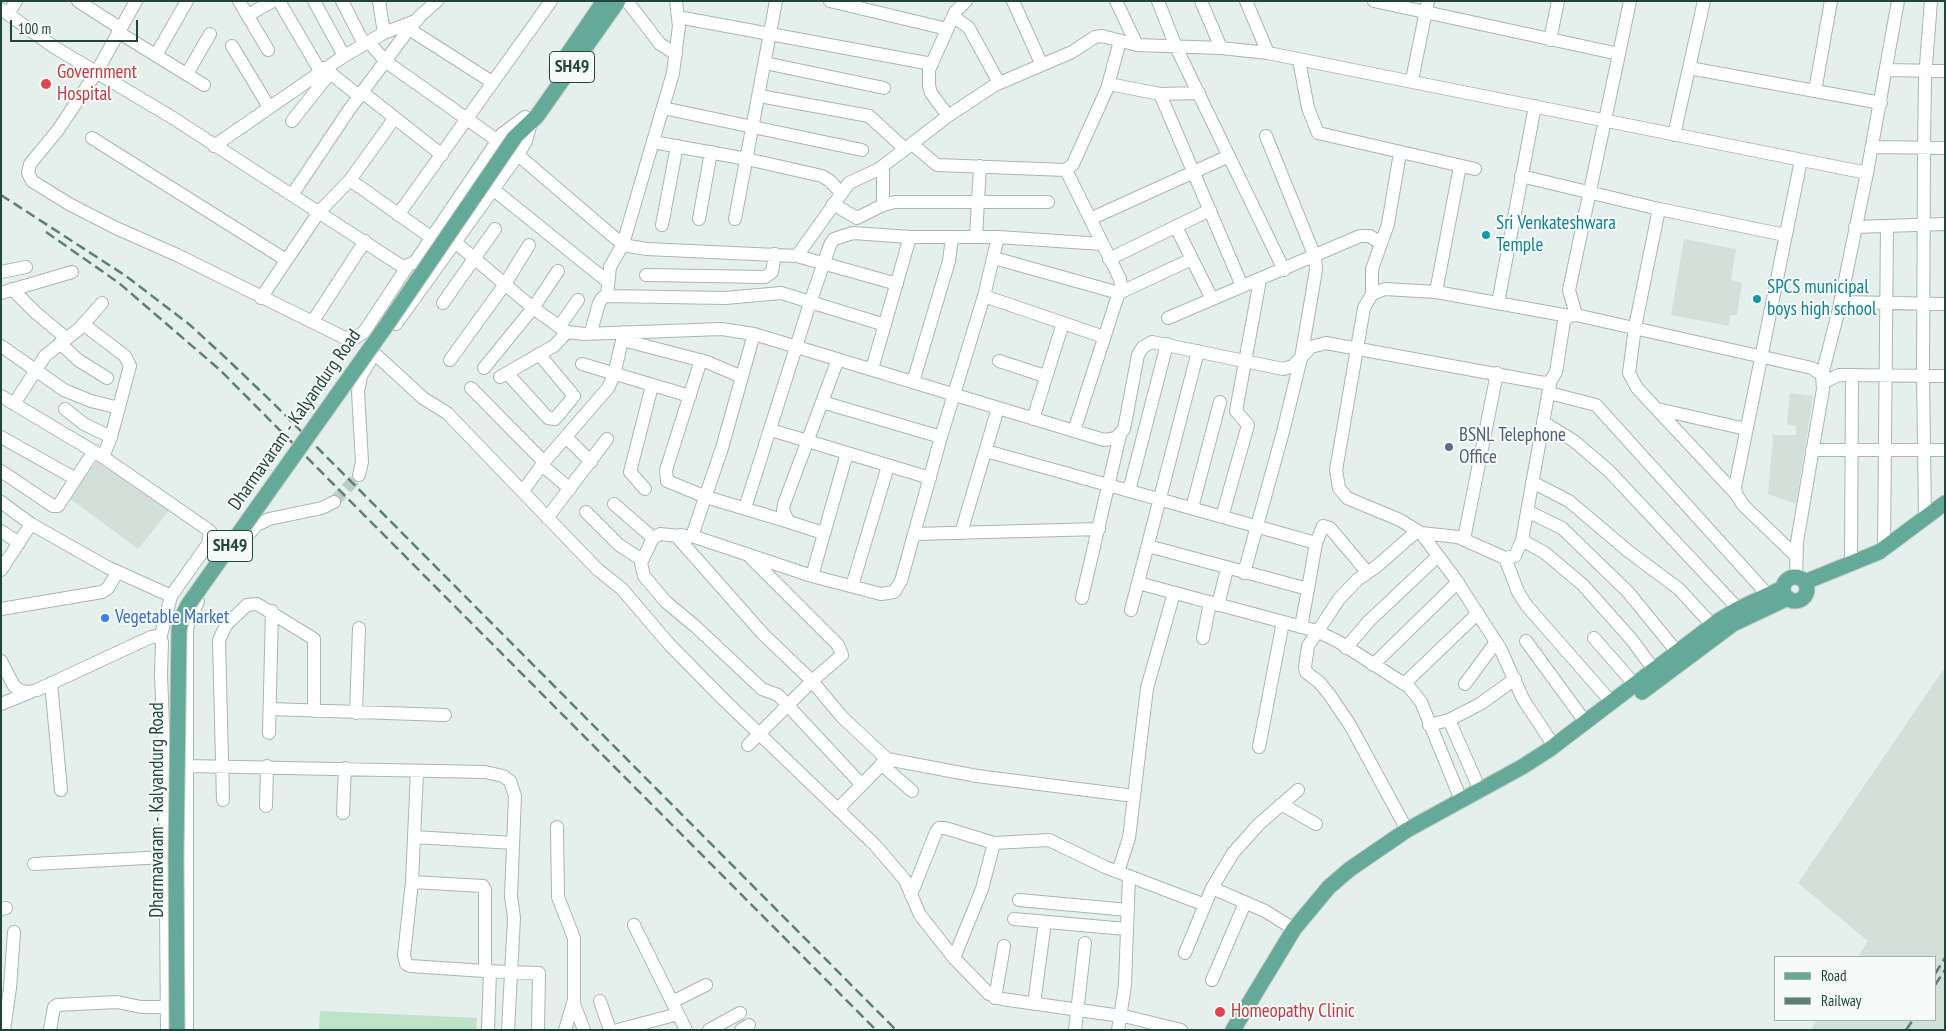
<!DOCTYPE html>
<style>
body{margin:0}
#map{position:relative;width:1946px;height:1031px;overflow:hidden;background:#e5efeb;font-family:"PT Sans Narrow",sans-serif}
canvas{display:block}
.frame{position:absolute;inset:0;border:2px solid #21443b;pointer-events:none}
.legend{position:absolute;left:1774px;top:956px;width:162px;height:65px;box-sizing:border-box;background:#f6fbf9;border:1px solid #a1b2ad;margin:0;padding:6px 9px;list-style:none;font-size:15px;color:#21443b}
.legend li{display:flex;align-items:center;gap:10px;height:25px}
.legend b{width:25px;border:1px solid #a1b2ad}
.scale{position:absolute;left:10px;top:20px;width:128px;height:22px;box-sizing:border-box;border:2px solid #21443b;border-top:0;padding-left:6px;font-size:15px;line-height:18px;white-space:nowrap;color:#21443b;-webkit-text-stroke:4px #f6fbf9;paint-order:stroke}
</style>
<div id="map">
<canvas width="1946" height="1031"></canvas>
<div class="frame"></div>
<ul class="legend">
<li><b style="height:6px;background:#65a999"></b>Road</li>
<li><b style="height:6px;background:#5c7f76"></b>Railway</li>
</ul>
<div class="scale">100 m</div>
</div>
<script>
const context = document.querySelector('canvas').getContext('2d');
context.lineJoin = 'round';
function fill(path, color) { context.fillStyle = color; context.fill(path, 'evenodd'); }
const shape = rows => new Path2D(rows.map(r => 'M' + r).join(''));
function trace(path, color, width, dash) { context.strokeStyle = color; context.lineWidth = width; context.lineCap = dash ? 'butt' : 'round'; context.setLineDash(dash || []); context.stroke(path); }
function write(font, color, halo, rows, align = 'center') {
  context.font = font + ' "PT Sans Narrow",sans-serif'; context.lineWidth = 4; context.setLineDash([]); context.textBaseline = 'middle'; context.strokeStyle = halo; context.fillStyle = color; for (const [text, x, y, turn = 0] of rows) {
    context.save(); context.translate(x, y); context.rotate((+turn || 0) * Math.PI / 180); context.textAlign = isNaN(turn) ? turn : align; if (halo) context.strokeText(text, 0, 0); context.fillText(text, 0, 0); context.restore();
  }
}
const built = shape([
 [1684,239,1736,249,1731,280,1742,283,1737,315,1730,315,1729,326,1671,315],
 [1790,393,1813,396,1796,504,1768,494,1773,435,1796,435,1796,426,1787,424],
 [99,458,172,507,138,549,69,498],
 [1945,667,1945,1030,1811,1030,1817,1020,1935,1020,1935,957,1858,957,1868,941,1798,883]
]);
const green = shape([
 [320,1011,477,1018,476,1030,319,1030]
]);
const minorTunnel = shape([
 [334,502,359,475]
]);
const minor = shape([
 [78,1,120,28],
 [136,1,96,73,58,130,30,164,28,173,32,181,69,204,116,228,177,255,343,337,355,338,364,332,407,267],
 [239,1,268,50],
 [279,1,320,71],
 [314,1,344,56],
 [342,1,364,44],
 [379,1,384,33],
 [627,1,660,44,676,54],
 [830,1,947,29],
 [1013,1,1041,63],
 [1116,1,1137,45],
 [1158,1,1176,47,1284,270],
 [1201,1,1221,48],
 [1246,1,1268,53],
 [1374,1,1619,54,1630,1],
 [1,9,54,47,173,118,403,267,415,262,502,134,525,117],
 [8,14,16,1],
 [248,15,273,1],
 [953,16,969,28,999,83],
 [678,17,932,64],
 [409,29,492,82],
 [118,32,204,85],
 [1550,40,1558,1],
 [369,42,385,61,498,141],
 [232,46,269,107],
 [156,55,187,1],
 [1299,60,1308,108,1318,133,1475,169],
 [765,63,884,88],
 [324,68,359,96],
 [1689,68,1881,103],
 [1886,70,1945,71],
 [187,74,210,34],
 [1412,80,1428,1],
 [1109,84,1160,94,1199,93],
 [1815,91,1831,1],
 [362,92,442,155],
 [1160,94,1242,286],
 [760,96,869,116,905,149],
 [663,108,862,150],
 [948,116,931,93,929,86,929,70,955,12,966,1],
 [292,121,330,73],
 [1674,135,1704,1],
 [92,138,286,260],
 [653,142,747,159,822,176,830,181,841,193],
 [912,144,937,165,1066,170,1073,164,1107,89,1120,41],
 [214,146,344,56,384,33,415,21],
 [1872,147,1945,148],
 [518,155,615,238,628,246,647,249,797,256,897,284],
 [1066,170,1120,279,1121,286,1074,431],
 [1521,176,1659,209,1785,235],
 [350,180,432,238],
 [494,190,607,281],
 [292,195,349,110,409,29,421,15,437,1],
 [833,204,857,218,883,205,895,202,1048,202],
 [883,205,883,166],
 [1659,209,1635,327,1629,373,1637,388,1736,494],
 [398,215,551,1],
 [699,219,711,152],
 [735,219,776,1],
 [1090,219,1229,156],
 [662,225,677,146],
 [1176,227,1212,299],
 [1855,227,1945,224],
 [976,236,980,166],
 [455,242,533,308,567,332,584,334,722,329,754,334,1104,440,1116,438,1124,429,1138,355,1143,347,1152,342,1283,369,1293,366,1311,347,1326,343,1544,383,1550,382,1556,372,1564,321,1569,316,1576,315,1812,368,1822,375,1823,389,1797,542,1796,577],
 [797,256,849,183,879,169,948,116,995,85,1072,52,1095,37,1102,36,1137,45,1221,48,1268,53,1867,173],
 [994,258,1119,293,1192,259],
 [1109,259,1210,210],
 [1,272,26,267],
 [646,275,765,277,772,272,775,254],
 [12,289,35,312,66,338],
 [1436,292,1460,166],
 [1,293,72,272],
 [1372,294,1372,269,1388,224,1400,153],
 [607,296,610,267,623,244,673,73,679,26,676,1],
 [984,296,1104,337],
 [261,298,319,212,350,180,394,119],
 [1840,302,1945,304],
 [443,303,495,229],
 [1498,303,1535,106],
 [1576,315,1569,290,1619,54],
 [1168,318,1360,236,1370,236,1381,244],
 [313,321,365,241],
 [83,324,125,356,130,366,111,437,103,457],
 [396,324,518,155,526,141,531,123],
 [559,327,578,300],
 [591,332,599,303,603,297,607,296,725,298,781,293,885,325],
 [754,334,722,448,693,533,689,537,681,535,679,539,763,634,812,681,842,717,887,759,977,776,1134,796],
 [623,340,707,362,742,377],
 [60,343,78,360,107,378],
 [1,346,64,390,91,401,119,408],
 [374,353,423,398,447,413,597,569,622,589,669,644,724,700,875,845,905,880,920,915,954,958,989,994,1002,999,1128,1017,1181,1030],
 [450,360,505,284,529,245],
 [701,360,666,470,667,481,706,497,789,522],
 [999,361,1045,376],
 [582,364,690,396],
 [484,368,533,308,558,271],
 [872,369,910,237],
 [507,373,548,418,555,419,574,396,539,354],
 [1822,375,1839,309,1867,173,1898,1],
 [500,377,554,346,567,332],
 [913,382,949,261,952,238],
 [1824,382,1839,375,1945,376],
 [471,388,544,462],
 [1549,393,1596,405,1767,594],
 [1,396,103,457,210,531,208,544,171,596,160,639],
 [822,402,941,437],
 [14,404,45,356,80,328,102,303],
 [65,409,84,424,111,437],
 [1657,409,1746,429],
 [1033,419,1063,323],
 [1543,422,1574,441,1609,471,1744,615],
 [771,430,930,478],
 [1,437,76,479],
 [567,438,591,462],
 [1812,450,1945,450],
 [986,451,1316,543],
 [542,465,570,489],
 [1,471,53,506,58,506,94,451],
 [359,475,362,462,358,392,361,376,374,354],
 [1532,482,1569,501,1628,551,1679,589,1712,625],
 [645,489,630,472,652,386],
 [523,491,544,462,608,388,614,375,624,332],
 [1129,491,1167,344],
 [1,502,31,524,107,567,171,596],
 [614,504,653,538],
 [745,508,810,303,830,245,834,239,853,233,910,237,998,237,1102,244],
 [1192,508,1220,402],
 [1527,511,1562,528,1628,592,1677,652],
 [586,512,619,545,642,560],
 [1222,517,1248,425,1236,411,1260,280],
 [547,518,607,439],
 [1925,518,1923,375,1924,148,1925,78,1931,1],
 [1,531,19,543],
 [823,533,789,522,783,511,784,504,838,359],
 [961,533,998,408],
 [1421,533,1458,537,1505,558,1515,556,1522,540,1550,384],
 [915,534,1099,529],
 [679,536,660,534,653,538,641,563,644,576,666,602,695,626,762,689,778,695,861,784],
 [692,536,812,576,881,594,894,592,901,581,941,437,984,296,998,237],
 [1464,539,1497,373],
 [1522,540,1545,553,1583,585,1632,640,1654,670],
 [237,546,257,525,269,519,322,508,334,502],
 [1148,546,1308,589,1301,627],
 [1884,549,1887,226],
 [1796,556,1743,505,1736,494,1735,487,1801,160],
 [1505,558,1518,592,1527,606,1612,703],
 [1851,564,1852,375],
 [1,570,31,524],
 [1244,573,1283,432,1301,358,1316,270,1315,257,1266,136],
 [812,576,847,453],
 [1138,583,1317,631,1339,642,1409,687,1421,702,1461,800],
 [852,586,888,466],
 [1308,589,1316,543,1323,526,1330,528,1367,572],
 [1082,598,1120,435],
 [1218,605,1227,569],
 [1,609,102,592,108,588,117,573],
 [1131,610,1198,351],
 [1203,638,1210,603],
 [1594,638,1635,685],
 [1526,641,1586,723],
 [1346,648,1369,621,1438,556],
 [1,661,14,686,21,691,28,692,37,690,151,637,158,636,162,642,161,675,165,775,167,1030],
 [1373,665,1458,582],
 [51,683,61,790],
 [1404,684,1478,613],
 [1465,684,1496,642],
 [1,704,31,692],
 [270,709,445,715],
 [356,713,359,628],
 [1449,720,1480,790],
 [1429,725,1449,720,1480,704,1515,679],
 [269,733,272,611],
 [748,745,812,681,842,655,838,645,750,557],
 [1554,746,1523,699,1500,648,1454,577,1421,533,1400,520,1347,498,1339,488,1336,470,1364,308,1372,294,1385,289,1436,292,1569,316],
 [1259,747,1283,622],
 [881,764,912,791],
 [187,766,485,772,503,776,510,781,515,796,511,896,514,918,508,1030],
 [417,771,412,882,404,955,406,964,410,966,485,971,539,973,538,1030],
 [223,800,219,640,226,625,247,605,257,604,314,639,314,711],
 [1281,804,1316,824],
 [266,806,267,766],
 [839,808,887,759],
 [343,813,345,768],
 [557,827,558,897,574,938,574,1000,565,1030],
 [1407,830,1350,725,1329,694,1319,682,1306,672,1305,667,1308,646,1339,599,1357,580,1377,566,1417,531],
 [414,837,513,843],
 [34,864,165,857],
 [1118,872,1129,838,1147,688,1174,593],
 [412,882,483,886,485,890,485,971],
 [1212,888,1265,911,1294,929],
 [911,895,936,832,939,828,945,828,994,843,1049,840,1105,867,1205,905],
 [1019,900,1128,910],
 [1,909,6,908],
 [1014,919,1126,929],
 [634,925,686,1030],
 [1185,953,1212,888,1233,853,1259,824,1298,790],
 [954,958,982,889,994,843],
 [1212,980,1245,903],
 [995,998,1004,946],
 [600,1001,610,1030],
 [672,1002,706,985],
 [574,1004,584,1030],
 [1034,1004,1045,922],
 [4,1030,10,988,14,932],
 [50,1030,54,1007,57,1005,117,1002,141,1007,167,1007],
 [187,1030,187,628,198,601],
 [488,1030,490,971],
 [618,1030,678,1014],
 [709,1030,740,1013],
 [741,1030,749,1025],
 [1075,1030,1085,943],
 [1118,1030,1125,985,1129,876]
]);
const major = shape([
 [557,70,604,1],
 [515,137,537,116,618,1],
 '1783 589a12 12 0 1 1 24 0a12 12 0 1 1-24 0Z',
 [1805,582,1879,552,1945,503],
 [1642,692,1733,624,1788,598],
 [1233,1030,1294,929,1329,887,1350,869,1407,830,1522,767,1550,749,1718,621,1738,609,1783,588]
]);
const rail = shape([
 [1,195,126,276,190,325,227,359,273,403,896,1030],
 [46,232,119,283,220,370,876,1030],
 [1935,974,1945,958],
 [1935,985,1945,970],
 [1906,1030,1913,1020]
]);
const majorBridge = shape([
 [177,1030,176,856,179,630,182,617,188,605,386,326,515,137]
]);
const markers = [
 [46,84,6,"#e0444e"],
 [1486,235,5,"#0f9aa8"],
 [1757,299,5,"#0f9aa8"],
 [1449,447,5,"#5c6f8a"],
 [105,618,5,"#3f7fe0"],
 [1220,1012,6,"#e0444e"]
];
const shields = [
 [572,67,45],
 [230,546,45]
];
const shieldNames = [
 ["SH49",572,67],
 ["SH49",230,546]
];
const healthNames = [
 ["Government",57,73],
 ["Hospital",57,95],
 ["Homeopathy Clinic",1231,1012]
];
const cultureNames = [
 ["Sri Venkateshwara",1496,224],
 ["Temple",1496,246],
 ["SPCS municipal",1767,288],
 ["boys high school",1767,310]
];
const streetNames = [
 ["Dharmavaram - Kalyandurg Road",295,420,-55],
 ["Dharmavaram - Kalyandurg Road",158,810,-90]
];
const serviceNames = [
 ["BSNL Telephone",1459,436],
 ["Office",1459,458]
];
const shopNames = [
 ["Vegetable Market",115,618]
];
fill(built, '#d3e0da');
fill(green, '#bce2c7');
trace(minorTunnel, '#becdc8', 12, [12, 6]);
trace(minor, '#a6b8b3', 14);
trace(major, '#c1cbc8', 17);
trace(minor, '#fff', 12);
trace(major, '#65a999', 15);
trace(rail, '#5c7f76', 2.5, [10, 5]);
trace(majorBridge, '#c1cbc8', 17, []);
trace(majorBridge, '#65a999', 15);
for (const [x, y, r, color] of markers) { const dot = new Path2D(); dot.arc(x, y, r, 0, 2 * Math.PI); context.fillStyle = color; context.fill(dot); trace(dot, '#f6fbf9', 2); }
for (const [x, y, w] of shields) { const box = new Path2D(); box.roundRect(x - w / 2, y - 15.5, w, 31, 4); context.fillStyle = '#f6fbf9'; context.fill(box); trace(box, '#21443b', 1); }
write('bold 18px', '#21443b', null, shieldNames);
write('19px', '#be3a42', '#f6fbf9', healthNames, 'left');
write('19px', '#0d838f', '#f6fbf9', cultureNames, 'left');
write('19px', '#21443b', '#f6fbf9', streetNames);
write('19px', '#4e5e75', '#f6fbf9', serviceNames, 'left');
write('19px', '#366cbe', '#f6fbf9', shopNames, 'left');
</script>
